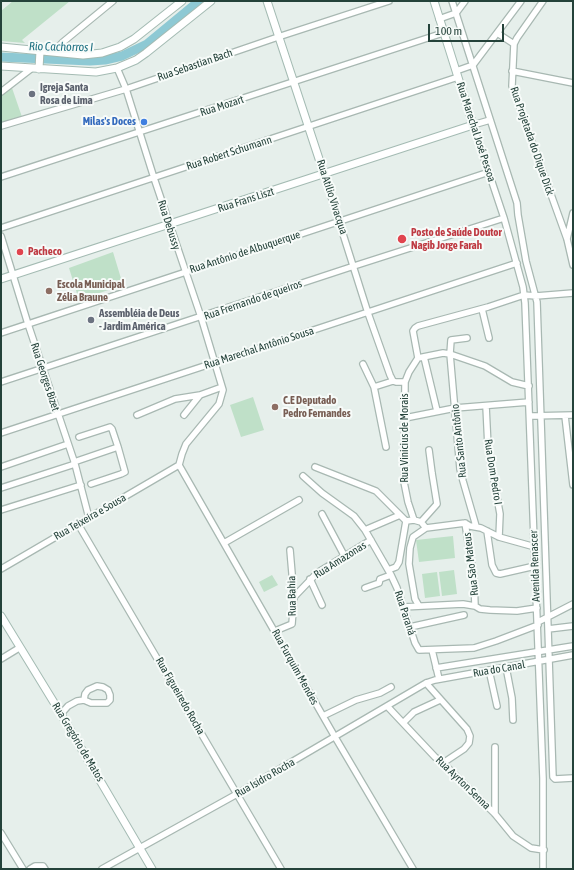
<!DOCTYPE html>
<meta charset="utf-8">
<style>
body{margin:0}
#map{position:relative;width:574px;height:870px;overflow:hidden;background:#e6efeb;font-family:"Asap Condensed",sans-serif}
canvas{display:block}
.frame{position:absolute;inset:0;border:2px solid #24423a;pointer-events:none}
.scale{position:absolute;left:428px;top:24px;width:76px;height:18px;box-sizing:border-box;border:2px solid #24423a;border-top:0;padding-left:5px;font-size:12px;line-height:14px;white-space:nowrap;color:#24423a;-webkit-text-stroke:3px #f7fbf9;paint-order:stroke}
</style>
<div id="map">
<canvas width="574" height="870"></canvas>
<div class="frame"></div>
<div class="scale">100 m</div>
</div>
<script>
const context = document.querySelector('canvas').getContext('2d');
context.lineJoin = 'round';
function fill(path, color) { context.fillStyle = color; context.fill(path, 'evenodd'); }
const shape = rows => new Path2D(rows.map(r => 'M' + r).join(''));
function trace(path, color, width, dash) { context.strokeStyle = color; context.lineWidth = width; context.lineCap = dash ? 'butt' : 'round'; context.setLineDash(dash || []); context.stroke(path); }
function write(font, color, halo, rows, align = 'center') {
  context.font = font + ' "Asap Condensed",sans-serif'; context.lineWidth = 4; context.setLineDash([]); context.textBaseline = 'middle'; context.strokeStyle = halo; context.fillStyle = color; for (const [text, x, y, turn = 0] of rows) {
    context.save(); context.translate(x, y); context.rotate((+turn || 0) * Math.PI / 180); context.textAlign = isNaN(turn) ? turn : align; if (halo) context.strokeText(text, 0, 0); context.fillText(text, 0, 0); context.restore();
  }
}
const green = shape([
 [13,1,70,1,22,40,25,43,1,41,1,11],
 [11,85,22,117,1,124,1,93],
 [113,252,123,285,79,300,69,268],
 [253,397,264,430,241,437,230,405],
 [453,536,455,558,419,562,416,540],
 [454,570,457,594,442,596,439,572],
 [437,572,440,596,425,598,422,574],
 [272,575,278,585,264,592,259,582]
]);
const river = shape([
 [1,57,90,61,105,60,122,56,147,44,199,1]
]);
const street = shape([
 [452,1,517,203,518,215,526,261,537,302,553,777,555,779,573,778],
 [543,1,517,38,514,44,512,86,567,239,573,265],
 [439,19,456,13,465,1],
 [497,33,514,44],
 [53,52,63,42,113,1],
 [117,68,126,89,154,178,201,317,223,390,219,404,186,444,182,454,179,465],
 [456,71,473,65,521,1],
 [512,71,573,83],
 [1,92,32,68],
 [490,120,473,125,504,218,523,287,525,303,543,778,543,869],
 [1,126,126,89,278,37,389,1],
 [324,174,368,313,390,375,393,381,396,382,405,382],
 [1,177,443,33],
 [1,228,458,77],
 [1,236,28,324,75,464,89,518],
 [567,239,573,213],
 [482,309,489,338],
 [1,333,489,172],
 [467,338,451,340,450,354,460,469,463,481,476,526],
 [424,357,437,411],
 [418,358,413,331,415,328,418,326,488,307,524,295,536,296,573,293],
 [418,358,443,353,450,354,485,366,512,382,529,386],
 [363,364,374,387],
 [1,382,354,266,504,218],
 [486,406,488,447,500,514,499,537],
 [137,415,175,399,200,395],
 [184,415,200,395,222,387],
 [530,416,573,415],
 [565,416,573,485],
 [405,418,455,408,529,402],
 [1,433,517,263],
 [79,437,110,427,112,429,118,447],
 [386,447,374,387,393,381],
 [74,462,118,447,125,472,121,474,91,484],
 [179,465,335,737,413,869],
 [1,467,68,444],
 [315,467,376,491,406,521],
 [303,476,322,493,354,516,365,530,391,575,397,588,415,643,419,650,474,648,496,641,538,625],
 [1,488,75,464],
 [1,510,81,485],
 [322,514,345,557],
 [414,520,408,502,404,482,405,382,409,372,418,358],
 [406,521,414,520,421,522,426,528,465,523,470,526,481,528,499,537,535,547],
 [421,522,437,504,432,473,429,450],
 [465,523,474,578,475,606],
 [78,524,281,869],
 [365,530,400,515],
 [487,531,492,565,496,573,500,574,535,566],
 [224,543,299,500],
 [1,569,179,465],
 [388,570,396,567,399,562,406,521],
 [310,579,322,605],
 [365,588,379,583,380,579,391,575],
 [294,597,317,573,371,540],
 [419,606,415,599,409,564,410,548,413,537,426,528],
 [403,607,463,604,475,606,480,609,490,610,517,611,537,608],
 [538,622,573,604],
 [410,627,464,615],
 [548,629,573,626],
 [275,631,292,624,294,597,290,550],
 [432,650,439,679],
 [1,659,19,648],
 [506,667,512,698,513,720],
 [436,668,573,646],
 [489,670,497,706],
 [426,683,467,729,470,736,469,743,464,749,443,763],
 [387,706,435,757,443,763,495,814,513,836,531,848,544,850],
 [61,714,68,706,77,701,84,700,91,703,107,703,110,700,110,695,108,690,103,687,97,686,88,690,85,694,84,700],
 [323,716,356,700,380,693,391,687],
 [403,723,414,712,440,700],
 [495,814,495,747],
 [1,833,23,869],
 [30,869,35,866,43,866,45,869],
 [102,869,237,794,426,683,435,680,573,655]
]);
const secondary = shape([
 [267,1,324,174],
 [1,47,83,55,102,53,120,47,134,39,182,1],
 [1,66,96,72,117,68,136,60,146,53,211,1],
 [39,69,40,51],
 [1,279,473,125,434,1],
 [1,616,61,714,152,869]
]);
const markers = [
 [32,94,4,"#6b7280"],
 [144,122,4,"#3f7fe0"],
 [402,239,5,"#e0444e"],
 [20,252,4,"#e0444e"],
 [49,291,4,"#8d6e63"],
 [91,320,4,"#6b7280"],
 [275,407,4,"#8d6e63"]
];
const streetNames = [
 ["Rua Sebastian Bach",195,65,-19],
 ["Rua Mozart",222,106,-18],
 ["Rua Marechal José Pessoa",476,132,72],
 ["Rua Projetada do Dique Dick",532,141,71],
 ["Rua Robert Schumann",229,153,-18],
 ["Rua Atilio Vivacqua",332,197,72],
 ["Rua Frans Liszt",246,200,-18],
 ["Rua Debussy",169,225,72],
 ["Rua Antônio de Albuquerque",245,252,-18],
 ["Rua Frernando de queiros",253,300,-19],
 ["Rua Marechal Antônio Sousa",259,348,-18],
 ["Rua Georges Bizet",45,377,72],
 ["Rua Vinicius de Morais",405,438,-90],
 ["Rua Santo Antônio",459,441,-96],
 ["Rua Dom Pedro I",493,472,81],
 ["Rua Teixeira e Sousa",90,517,-30],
 ["Rua Amazonas",340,560,-32],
 ["Rua São Mateus",471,564,-97],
 ["Avenida Renascer",535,566,-92],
 ["Rua Bahia",292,596,-91],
 ["Rua Paraná",405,613,72],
 ["Rua Furquim Mendes",295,667,61],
 ["Rua do Canal",499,669,-10],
 ["Rua Figueiredo Rocha",180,696,60],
 ["Rua Gregório de Matos",78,742,59],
 ["Rua Isidro Rocha",265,778,-30],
 ["Rua Ayrton Senna",463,783,44]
];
const worshipNames = [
 ["Igreja Santa",40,88],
 ["Rosa de Lima",40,101],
 ["Assembléia de Deus",99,314],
 ["- Jardim América",99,327]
];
const shopNames = [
 ["Milas's Doces",136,122]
];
const healthNames = [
 ["Posto de Saúde Doutor",411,233],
 ["Nagib Jorge Farah",411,246],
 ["Pacheco",28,252]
];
const educationNames = [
 ["Escola Municipal",57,285],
 ["Zélia Braune",57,298],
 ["C.E Deputado",283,401],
 ["Pedro Fernandes",283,414]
];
const waterNames = [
 ["Rio Cachorros I",61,47,1]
];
fill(green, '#bfe0c8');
trace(river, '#8ec9d4', 9);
trace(street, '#a8b8b2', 8);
trace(secondary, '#a4bbb3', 9);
trace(street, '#fff', 5.5);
trace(secondary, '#fff', 7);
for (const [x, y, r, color] of markers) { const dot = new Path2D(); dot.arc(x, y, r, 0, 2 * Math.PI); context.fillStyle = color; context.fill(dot); trace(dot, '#f7fbf9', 1.5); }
write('11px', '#24423a', '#f7fbf9', streetNames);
write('bold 11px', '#5b616d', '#f7fbf9', worshipNames, 'left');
write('bold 11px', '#366cbe', '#f7fbf9', shopNames, 'right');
write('bold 11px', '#be3a42', '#f7fbf9', healthNames, 'left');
write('bold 11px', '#785e54', '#f7fbf9', educationNames, 'left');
write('italic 12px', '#1c6f80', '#f7fbf9', waterNames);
</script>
